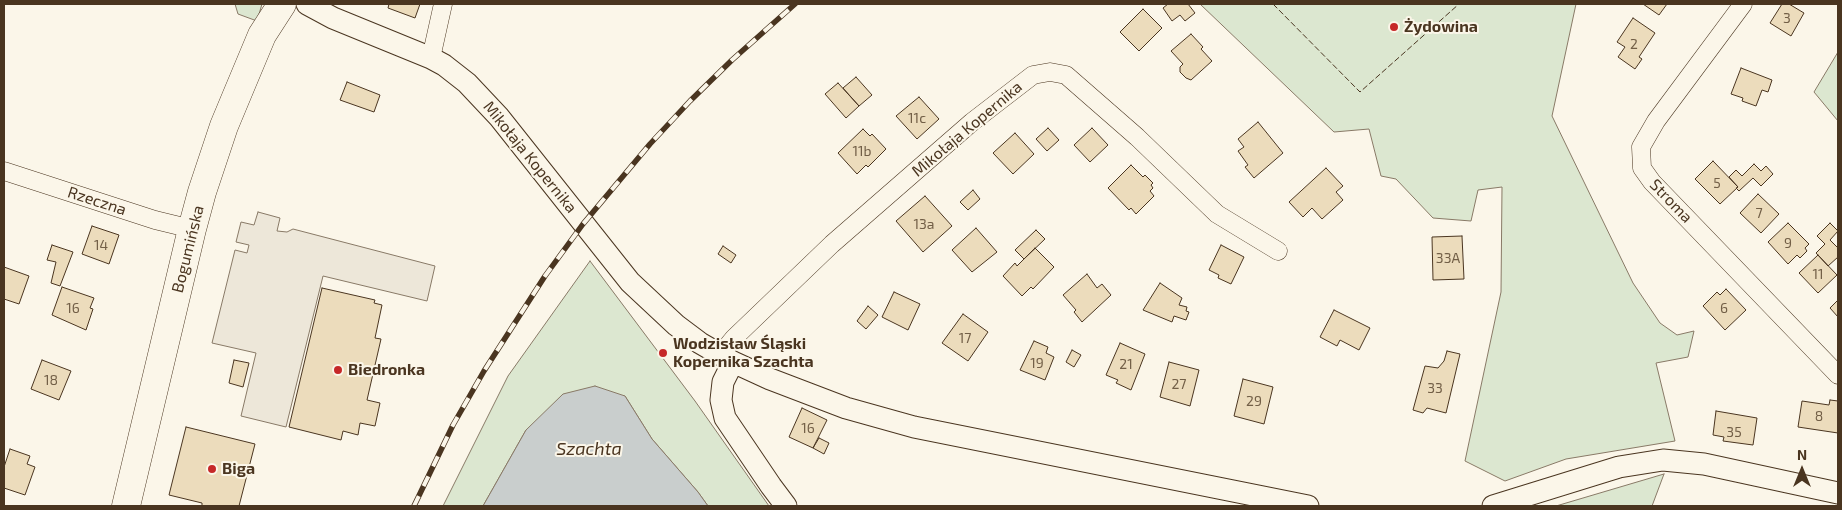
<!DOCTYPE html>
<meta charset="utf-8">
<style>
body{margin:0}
#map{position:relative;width:1842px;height:510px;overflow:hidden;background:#fbf6e9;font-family:"Exo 2",sans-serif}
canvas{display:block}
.frame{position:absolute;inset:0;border:5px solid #4a3520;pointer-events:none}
.north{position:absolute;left:1777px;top:445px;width:50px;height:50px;-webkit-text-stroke:4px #fbf6e9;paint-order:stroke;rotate:0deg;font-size:14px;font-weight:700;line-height:20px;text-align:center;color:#4a3520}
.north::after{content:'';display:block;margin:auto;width:18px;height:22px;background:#4a3520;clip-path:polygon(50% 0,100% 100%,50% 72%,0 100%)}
</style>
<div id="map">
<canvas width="1842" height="510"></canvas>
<div class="frame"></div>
<div class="north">N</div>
</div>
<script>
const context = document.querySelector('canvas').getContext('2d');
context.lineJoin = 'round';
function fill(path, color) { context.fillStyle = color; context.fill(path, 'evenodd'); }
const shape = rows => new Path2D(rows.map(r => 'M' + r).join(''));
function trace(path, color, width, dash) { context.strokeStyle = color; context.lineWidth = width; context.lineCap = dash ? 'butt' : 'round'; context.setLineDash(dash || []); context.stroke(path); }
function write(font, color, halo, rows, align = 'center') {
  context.font = font + ' "Exo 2",sans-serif'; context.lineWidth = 4; context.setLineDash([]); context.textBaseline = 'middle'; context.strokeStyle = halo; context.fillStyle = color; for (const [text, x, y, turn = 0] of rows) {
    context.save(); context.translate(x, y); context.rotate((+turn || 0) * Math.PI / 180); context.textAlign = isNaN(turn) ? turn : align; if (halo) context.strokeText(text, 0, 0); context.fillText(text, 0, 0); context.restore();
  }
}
const green = shape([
 [235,4,262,4,257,21,238,14,235,4],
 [1200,4,1576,4,1552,116,1633,283,1660,323,1677,335,1694,331,1688,357,1656,363,1675,441,1566,459,1505,481,1465,461,1501,292,1502,187,1478,190,1471,221,1433,218,1396,179,1381,176,1369,129,1334,132,1200,4],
 [1838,52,1838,121,1814,92,1838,52],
 [590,261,695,401,769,506,708,506,698,492,652,439,625,396,526,430,483,506,443,506,508,376,590,261],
 [1664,474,1652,506,1556,506,1664,474]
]);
const parking = shape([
 [258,212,280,218,277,231,287,232,293,229,435,266,427,301,323,276,286,427,241,416,256,353,212,343,235,250,247,253,249,245,236,242,241,222,254,225,258,212]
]);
const water = shape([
 [595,386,625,396,652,439,698,492,708,506,483,506,526,430,563,394,595,386]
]);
const building = shape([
 [389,4,420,4,415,18,388,8,389,4],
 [1168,4,1188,4,1195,13,1185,21,1180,15,1172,21,1163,8,1168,4],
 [1643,4,1667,4,1659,15,1643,4],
 [1782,4,1789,4,1804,13,1791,36,1770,23,1782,4],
 [1143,9,1162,28,1139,51,1120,32,1143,9],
 [1633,18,1655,33,1639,57,1642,59,1635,69,1618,57,1625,47,1617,42,1633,18],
 [1191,34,1203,47,1201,49,1212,61,1191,80,1186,78,1180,72,1180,67,1183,64,1171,51,1191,34],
 [1741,68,1772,80,1768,92,1762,90,1756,106,1742,101,1743,98,1731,94,1741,68],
 [856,77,872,95,859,106,843,88,856,77],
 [347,82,380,95,374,112,340,100,347,82],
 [838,83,859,106,846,118,825,94,838,83],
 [919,97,939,119,917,139,896,116,919,97],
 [1258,122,1283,153,1254,178,1245,167,1248,165,1238,151,1244,147,1238,139,1258,122],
 [1048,128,1059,140,1047,151,1036,139,1048,128],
 [1092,128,1108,145,1090,162,1074,145,1092,128],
 [863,129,870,136,872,134,886,149,868,167,866,165,857,174,838,153,863,129],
 [1015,133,1034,154,1013,174,993,153,1015,133],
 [1713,161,1738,187,1720,204,1695,179,1713,161],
 [1754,164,1761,171,1766,166,1773,174,1761,186,1753,178,1739,191,1736,188,1738,187,1729,177,1736,170,1742,176,1754,164],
 [1131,165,1143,177,1145,175,1153,183,1151,185,1153,188,1150,191,1154,196,1136,214,1131,208,1129,210,1108,188,1131,165],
 [1326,168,1343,186,1336,192,1343,200,1322,219,1312,208,1303,217,1289,202,1326,168],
 [973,190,980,199,968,210,960,202,973,190],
 [1758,194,1779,214,1761,233,1740,213,1758,194],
 [925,196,952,226,923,252,896,221,925,196],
 [1788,223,1809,244,1805,248,1807,251,1800,258,1797,255,1788,264,1768,242,1788,223],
 [1830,223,1838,231,1830,240,1838,248,1838,257,1828,266,1816,253,1825,244,1817,236,1830,223],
 [92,226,119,235,109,264,82,254,92,226],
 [976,228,997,252,972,272,952,250,976,228],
 [1036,230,1045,239,1024,259,1015,250,1036,230],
 [1462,236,1464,279,1433,280,1432,237,1462,236],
 [52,245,73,252,60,286,51,283,56,262,47,260,52,245],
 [1221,245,1244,257,1231,284,1218,278,1219,275,1209,270,1221,245],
 [723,246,736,255,731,263,718,254,723,246],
 [1035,248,1054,267,1033,289,1031,287,1022,296,1003,276,1015,263,1017,266,1035,248],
 [1818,255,1837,275,1818,293,1799,273,1818,255],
 [4,267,29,276,19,304,4,299,4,267],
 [1087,274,1097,288,1102,284,1111,295,1082,322,1074,312,1076,310,1063,295,1087,274],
 [1160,283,1182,298,1179,305,1187,307,1186,311,1189,312,1186,320,1174,316,1172,322,1143,310,1160,283],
 [62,287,94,298,90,308,93,309,86,330,52,315,62,287],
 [322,288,375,300,374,303,382,305,375,338,381,339,367,400,380,403,375,426,360,423,358,435,343,431,341,440,289,427,322,288],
 [1726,289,1746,310,1725,330,1703,306,1717,292,1720,295,1726,289],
 [894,292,920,304,908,330,882,317,894,292],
 [1838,300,1838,317,1830,308,1838,300],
 [868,306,878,315,866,329,857,321,868,306],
 [1334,310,1370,328,1359,350,1340,340,1337,346,1320,337,1334,310],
 [963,314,988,332,968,361,942,343,963,314],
 [1034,341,1048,347,1046,353,1054,357,1045,380,1020,370,1034,341],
 [1120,343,1145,354,1131,390,1116,383,1118,380,1106,375,1120,343],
 [1072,350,1081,355,1074,367,1066,362,1072,350],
 [1447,351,1460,354,1446,413,1427,408,1423,413,1413,410,1425,366,1438,368,1444,361,1447,351],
 [42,360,71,371,59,400,31,389,42,360],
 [234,360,249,363,243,387,229,383,234,360],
 [1169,362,1199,370,1190,406,1160,397,1169,362],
 [1243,379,1273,387,1264,424,1234,416,1243,379],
 [1830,400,1838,401,1838,433,1798,427,1802,401,1829,405,1830,400],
 [802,408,827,420,813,448,789,437,802,408],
 [1716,411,1757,418,1753,445,1723,441,1724,437,1713,435,1716,411],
 [186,427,255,444,239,506,202,506,202,503,169,495,186,427],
 [819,438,829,443,824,454,813,448,819,438],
 [10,449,30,456,27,464,35,467,25,495,4,488,4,467,10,449]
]);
const minor = shape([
 [1743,4,1656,121,1641,147,1642,168,1652,182,1838,375],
 [431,58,443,4],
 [4,171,155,220,192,229],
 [720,355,734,338,832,244,972,122,1033,75,1050,72,1066,75,1137,137,1217,214,1278,251]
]);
const tertiary = shape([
 [307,4,333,18,431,58,444,65,467,83,499,117,630,282,676,325,700,343,733,362,770,379,846,408,914,427,1308,506],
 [733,362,723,382,721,400,725,418,771,486,786,506],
 [1493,506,1619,467,1663,460,1704,464,1838,493]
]);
const primary = shape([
 [126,506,192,229,202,192,224,126,234,102,262,35,282,4]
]);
const rail = shape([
 [414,506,453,425,484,371,545,276,583,224,650,144,690,101,732,60,795,4]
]);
const fence = shape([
 [1273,4,1360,92,1459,4]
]);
const markers = [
 [1394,27,5,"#c62828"],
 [663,353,5,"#c62828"],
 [338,370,5,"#c62828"],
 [212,469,5,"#c62828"]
];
const numberNames = [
 ["3",1787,18],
 ["2",1634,44],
 ["11c",917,118],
 ["11b",862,151],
 ["5",1717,183],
 ["7",1759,213],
 ["13a",924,224],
 ["9",1788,243],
 ["14",101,245],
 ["33A",1448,258],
 ["11",1818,274],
 ["16",73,308],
 ["6",1724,308],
 ["17",965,338],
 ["19",1037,363],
 ["21",1126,364],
 ["18",51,380],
 ["27",1179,384],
 ["33",1435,388],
 ["29",1254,401],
 ["8",1819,416],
 ["16",808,428],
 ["35",1734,432]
];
const poiNames = [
 ["Żydowina",1404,27],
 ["Wodzisław Śląski",673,344],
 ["Kopernika Szachta",673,362],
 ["Biedronka",348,370],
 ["Biga",222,469]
];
const streetNames = [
 ["Mikołaja Kopernika",967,129,-40],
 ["Mikołaja Kopernika",530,157,51],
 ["Rzeczna",97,201,18],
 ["Stroma",1671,201,46],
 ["Bogumińska",188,249,-76]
];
const waterNames = [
 ["Szachta",589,449]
];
fill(green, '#dce7d0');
trace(green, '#887966', 1);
fill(parking, '#ede7d9');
trace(parking, '#887966', 1);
fill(water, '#c9cecd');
trace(water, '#887966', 1);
fill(building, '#ecdcbc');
trace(building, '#4a3520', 1);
trace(minor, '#4a3520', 19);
trace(tertiary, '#4a3520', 23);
trace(primary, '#4a3520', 29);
trace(minor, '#fbf6e9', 18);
trace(tertiary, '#fbf6e9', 21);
trace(primary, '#fbf6e9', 28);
trace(rail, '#4a3520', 5.5);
trace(rail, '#fbf6e9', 4, [11]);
trace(fence, '#4a3520', 1, [6, 2.5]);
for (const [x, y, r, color] of markers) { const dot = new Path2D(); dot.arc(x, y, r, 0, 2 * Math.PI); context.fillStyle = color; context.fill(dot); trace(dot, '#fbf6e9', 2); }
write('14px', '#725f47', null, numberNames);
write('bold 16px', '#4a3520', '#fbf6e9', poiNames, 'left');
write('16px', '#4a3520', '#fbf6e9', streetNames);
write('italic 18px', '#4a3520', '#fbf6e9', waterNames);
</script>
